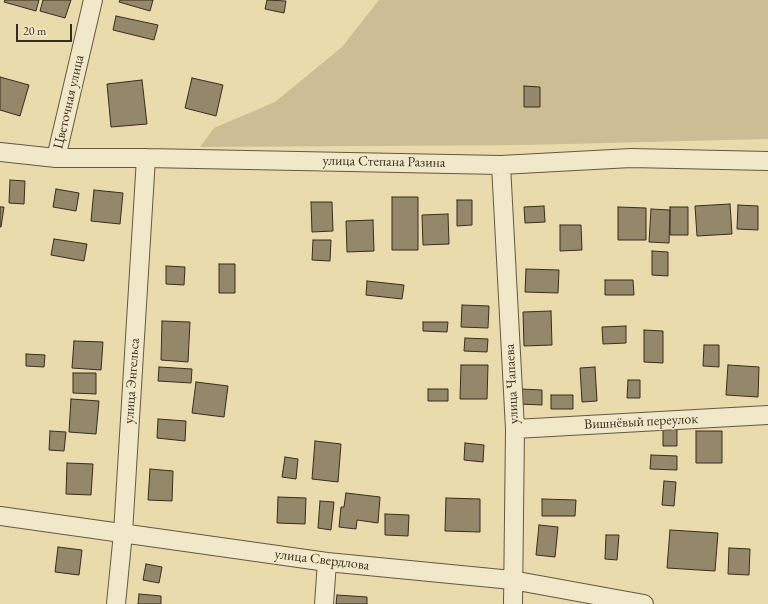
<!DOCTYPE html>
<meta charset="utf-8">
<style>
body{margin:0}
#map{position:relative;width:768px;height:604px;overflow:hidden;background:#eadbac;font-family:"EB Garamond",serif}
canvas{display:block}
.scale{position:absolute;left:16px;top:24px;width:56px;height:18px;box-sizing:border-box;border:2px solid #382d20;border-top:0;padding-left:5px;font-size:12px;line-height:14px;white-space:nowrap;color:#382d20;-webkit-text-stroke:3px #f1e8c9;paint-order:stroke}
</style>
<div id="map">
<canvas width="768" height="604"></canvas>
<div class="scale">20 m</div>
</div>
<script>
const context = document.querySelector('canvas').getContext('2d');
context.lineJoin = 'round';
function fill(path, color) { context.fillStyle = color; context.fill(path, 'evenodd'); }
const shape = rows => new Path2D(rows.map(r => 'M' + r).join(''));
function trace(path, color, width, dash) { context.strokeStyle = color; context.lineWidth = width; context.lineCap = dash ? 'butt' : 'round'; context.setLineDash(dash || []); context.stroke(path); }
function write(font, color, halo, rows, align = 'center') {
  context.font = font + ' "EB Garamond",serif'; context.lineWidth = 3; context.setLineDash([]); context.textBaseline = 'middle'; context.strokeStyle = halo; context.fillStyle = color; for (const [text, x, y, turn = 0] of rows) {
    context.save(); context.translate(x, y); context.rotate((+turn || 0) * Math.PI / 180); context.textAlign = isNaN(turn) ? turn : align; if (halo) context.strokeText(text, 0, 0); context.fillText(text, 0, 0); context.restore();
  }
}
const green = shape([
 [379,0,768,0,768,139,526,145,200,147,214,128,275,102,342,47]
]);
const building = shape([
 [5,0,39,0,36,11,4,2,5,0],
 [43,0,71,0,65,18,40,11,43,0],
 [120,0,153,0,150,11,119,2,120,0],
 [267,0,286,1,284,13,265,9,267,0],
 [116,16,158,25,154,40,113,30,116,16],
 [0,77,29,85,20,116,0,110,0,77],
 [192,78,223,85,216,116,185,108,192,78],
 [142,80,147,124,111,127,107,84,142,80],
 [524,86,540,87,540,107,524,107,524,86],
 [10,180,25,181,24,204,9,203,10,180],
 [56,189,79,193,76,211,53,207,56,189],
 [94,190,123,193,120,224,91,221,94,190],
 [392,197,418,197,418,250,392,250,392,197],
 [457,200,472,200,472,225,457,226,457,200],
 [311,202,332,202,333,231,312,232,311,202],
 [730,204,732,234,697,236,695,206,730,204],
 [738,205,758,206,758,230,737,229,738,205],
 [544,206,545,222,525,223,524,207,544,206],
 [0,207,4,207,1,227,0,227,0,207],
 [618,207,646,208,646,240,618,240,618,207],
 [670,207,688,207,688,235,670,235,670,207],
 [651,209,670,210,669,243,649,242,651,209],
 [448,214,449,244,423,245,422,215,448,214],
 [373,220,374,251,347,252,346,221,373,220],
 [560,225,581,225,582,250,560,251,560,225],
 [54,239,87,244,84,261,51,255,54,239],
 [313,240,331,240,330,261,312,260,313,240],
 [652,251,668,252,668,276,652,275,652,251],
 [219,264,235,264,235,293,219,293,219,264],
 [166,266,185,267,184,285,166,284,166,266],
 [526,269,559,270,558,293,525,292,526,269],
 [605,280,633,280,634,295,605,295,605,280],
 [367,281,404,285,402,299,366,295,367,281],
 [462,305,489,306,488,328,461,327,462,305],
 [551,311,552,345,524,346,523,312,551,311],
 [162,321,190,322,188,362,161,360,162,321],
 [423,322,448,322,447,332,423,331,423,322],
 [626,326,626,343,603,344,602,327,626,326],
 [644,330,663,331,663,363,644,362,644,330],
 [465,338,488,339,487,352,464,351,465,338],
 [74,341,103,342,101,370,72,368,74,341],
 [704,345,719,345,719,367,703,366,704,345],
 [26,354,45,355,44,367,26,366,26,354],
 [461,365,488,365,487,399,460,399,461,365],
 [728,365,759,367,758,397,726,395,728,365],
 [159,367,192,369,191,383,158,381,159,367],
 [595,367,597,401,582,402,580,368,595,367],
 [73,373,96,373,96,394,73,393,73,373],
 [628,380,640,380,640,398,627,398,628,380],
 [196,382,228,386,224,417,192,413,196,382],
 [428,389,448,389,448,401,428,401,428,389],
 [521,389,542,390,542,405,520,404,521,389],
 [551,395,573,395,573,409,551,409,551,395],
 [71,399,99,401,96,434,69,432,71,399],
 [158,419,186,421,185,441,157,438,158,419],
 [663,427,677,427,677,446,663,446,663,427],
 [50,431,66,432,64,451,49,450,50,431],
 [696,431,722,431,722,463,696,463,696,431],
 [315,441,341,444,338,482,312,479,315,441],
 [465,443,484,445,483,462,464,460,465,443],
 [651,455,677,456,677,470,650,469,651,455],
 [285,457,298,459,296,479,282,477,285,457],
 [67,463,93,464,91,495,66,494,67,463],
 [150,469,173,471,172,501,148,500,150,469],
 [664,481,676,482,674,506,662,505,664,481],
 [346,493,380,497,378,523,357,520,356,529,339,527,341,507,344,507,346,493],
 [278,497,306,498,305,524,277,523,278,497],
 [446,498,480,499,480,532,445,531,446,498],
 [542,499,576,500,575,516,542,516,542,499],
 [320,501,334,502,331,530,318,528,320,501],
 [385,514,409,515,408,536,385,535,385,514],
 [539,525,558,527,555,557,536,555,539,525],
 [670,530,718,533,715,571,667,568,670,530],
 [606,535,619,535,617,560,605,559,606,535],
 [58,547,82,550,79,575,55,572,58,547],
 [729,548,750,549,749,575,728,574,729,548],
 [146,564,162,567,159,583,143,580,146,564],
 [139,594,161,596,161,604,138,604,139,594],
 [337,595,367,597,367,604,336,604,337,595]
]);
const minor = shape([
 [0,152,56,158,146,158,501,165,631,158,768,161],
 [56,158,93,0],
 [501,165,515,429,513,604],
 [515,429,768,415],
 [0,516,327,562,512,580,644,604],
 [116,604,123,533,146,158],
 [324,604,327,562]
]);
const streetNames = [
 ["Цветочная улица",69,102,-77],
 ["улица Степана Разина",384,162,1],
 ["улица Энгельса",132,381,-86],
 ["улица Чапаева",512,384,-93],
 ["Вишнёвый переулок",641,422,-3],
 ["улица Свердлова",322,560,7]
];
fill(green, '#ccbd94');
fill(building, '#958769');
trace(building, '#382d20', 1);
trace(minor, '#645843', 20);
trace(minor, '#f1e8c9', 18);
write('14px', '#382d20', '#f1e8c9', streetNames);
</script>
